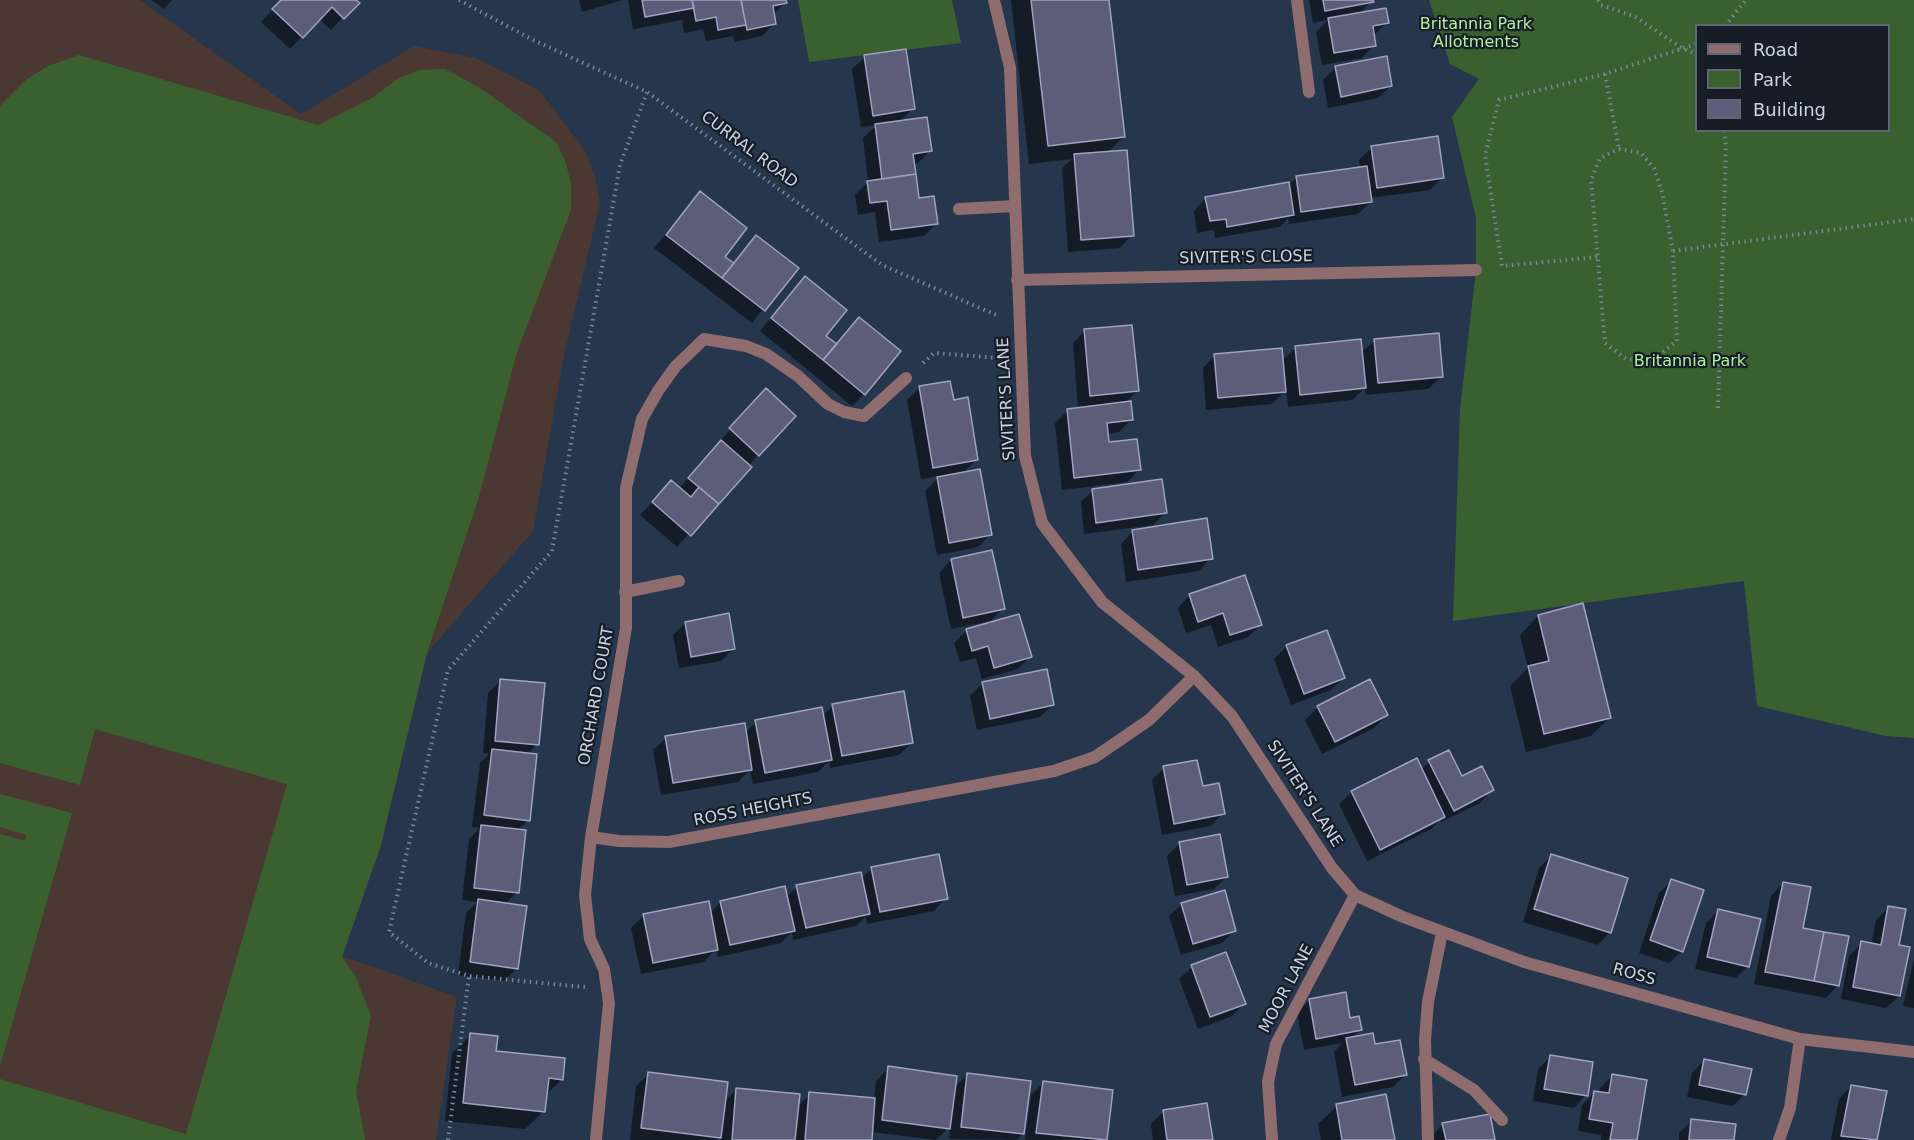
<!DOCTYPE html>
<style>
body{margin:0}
#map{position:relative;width:1914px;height:1140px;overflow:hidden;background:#26364c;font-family:"DejaVu Sans",sans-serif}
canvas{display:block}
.legend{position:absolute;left:1695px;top:24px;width:195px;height:108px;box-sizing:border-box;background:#161d27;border:2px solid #5e6672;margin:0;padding:8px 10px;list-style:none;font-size:18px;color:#cad4e2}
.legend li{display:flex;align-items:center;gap:12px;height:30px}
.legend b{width:30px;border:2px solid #5e6672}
</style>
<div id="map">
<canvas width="1914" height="1140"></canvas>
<ul class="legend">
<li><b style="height:8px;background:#8f6c6e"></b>Road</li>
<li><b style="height:16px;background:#3a602f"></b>Park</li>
<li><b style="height:16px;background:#5c5d79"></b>Building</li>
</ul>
</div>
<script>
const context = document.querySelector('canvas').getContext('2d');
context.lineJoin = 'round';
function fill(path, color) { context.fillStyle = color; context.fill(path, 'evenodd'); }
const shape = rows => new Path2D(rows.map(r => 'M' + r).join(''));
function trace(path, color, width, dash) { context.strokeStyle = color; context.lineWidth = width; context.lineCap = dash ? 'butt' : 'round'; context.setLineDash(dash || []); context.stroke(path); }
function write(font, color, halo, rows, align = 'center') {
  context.font = font + ' "DejaVu Sans",sans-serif'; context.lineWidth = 4.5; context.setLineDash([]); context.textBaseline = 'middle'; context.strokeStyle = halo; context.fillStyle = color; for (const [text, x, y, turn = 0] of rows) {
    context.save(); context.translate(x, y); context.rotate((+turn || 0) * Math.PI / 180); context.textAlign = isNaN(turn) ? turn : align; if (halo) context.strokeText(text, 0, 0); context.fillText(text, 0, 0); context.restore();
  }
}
const education = shape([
 [0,0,140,0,301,114,414,46,476,58,540,91,586,152,595,177,600,203,564,355,533,531,427,653,381,845,342,956,457,997,436,1140,0,1140]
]);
const green = shape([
 [798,0,952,0,961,43,809,62],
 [1429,0,1914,0,1914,738,1886,736,1757,706,1744,581,1453,621,1460,409,1476,270,1476,218,1452,117,1479,79,1450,64],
 [1696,26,1888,26,1888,130,1696,130],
 [79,55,318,125,372,98,399,78,420,70,445,69,480,88,556,142,566,163,571,184,571,210,517,352,478,500,427,653,381,845,342,957,355,975,371,1016,356,1091,365,1140,0,1140,0,1079,186,1134,287,784,95,729,80,785,0,763,0,106,27,79,48,66],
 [0,794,72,813,0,1066,0,834,25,841,26,835,0,827]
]);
const shadow = shape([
 [151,0,172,0,164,9],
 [282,0,354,0,357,3,331,30,319,19,290,49,261,22],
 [579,0,623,0,582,12],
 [628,0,785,0,785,3,773,15,774,24,762,36,735,42,733,36,706,41,703,29,684,33,682,20,633,29],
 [1011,0,1108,0,1124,136,1107,153,1132,235,1120,248,1068,252,1062,168,1072,159,1029,164],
 [1309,0,1372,0,1360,14,1387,23,1373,36,1374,45,1362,58,1322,65,1316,32,1328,20,1313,23],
 [865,57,913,108,899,122,930,151,918,163,913,164,918,200,936,224,924,236,879,242,875,212,858,215,855,195,868,182,863,138,877,125,861,127,852,69],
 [1335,68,1391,86,1378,98,1328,108,1323,80],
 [1371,148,1443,177,1430,190,1370,198,1371,202,1358,214,1289,224,1288,218,1280,227,1215,238,1214,230,1197,233,1194,211,1206,198,1288,186,1297,177,1360,169,1359,160],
 [700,193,723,257,732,264,756,237,796,268,752,323,654,248],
 [805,278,824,336,835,345,859,319,864,394,852,406,760,331],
 [1085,331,1137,391,1124,404,1131,420,1119,432,1107,434,1108,444,1139,470,1127,482,1062,490,1055,423,1067,411,1078,409,1073,343],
 [1375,340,1441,377,1428,389,1366,395,1365,388,1352,400,1288,407,1286,390,1272,404,1206,410,1203,368,1215,355,1282,361,1295,348,1361,353],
 [920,387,953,401,977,459,962,474,991,534,978,547,937,555,925,491,940,476,921,479,907,400],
 [754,402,758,455,677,547,640,515,659,495,679,489],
 [1093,490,1165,513,1153,525,1084,534,1081,502],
 [1133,531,1211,558,1199,571,1126,582,1121,544],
 [951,560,1003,608,991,621,951,629,939,573],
 [1190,595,1260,625,1248,637,1218,647,1211,625,1186,633,1178,608],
 [1018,616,1030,657,1018,669,982,679,976,658,960,662,954,643,966,631],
 [1538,616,1610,717,1591,736,1526,752,1510,686,1528,668,1520,635],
 [685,623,734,648,721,661,679,668,673,635],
 [1287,646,1344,678,1331,690,1291,705,1274,659],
 [1045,670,1053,704,1040,717,977,730,970,696,982,684],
 [501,680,537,744,527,755,528,820,518,830,517,892,505,904,517,968,504,981,458,975,466,913,477,902,462,900,469,839,480,828,472,827,480,763,489,754,483,753,488,693],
 [1369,681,1387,715,1374,728,1322,754,1305,720,1318,707],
 [833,706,912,742,899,755,830,768,829,761,818,772,753,784,750,770,738,782,661,795,653,750,666,738,745,733,756,722,822,716],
 [1429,762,1492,790,1480,803,1441,822,1440,820,1431,829,1367,861,1339,804,1352,792,1421,770],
 [1164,768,1223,813,1211,826,1162,835,1152,780],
 [1180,843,1227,877,1214,889,1175,896,1167,856],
 [1551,856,1610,932,1598,945,1523,922,1539,868],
 [871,869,946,898,934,911,867,924,866,916,856,926,793,940,792,932,781,943,718,957,716,949,704,962,641,974,631,928,644,915,710,913,721,902,786,897,797,887,861,879],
 [1671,881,1682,951,1669,963,1639,953,1659,893],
 [1783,883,1801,929,1838,985,1826,998,1754,984,1771,896],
 [1182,904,1235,930,1222,943,1181,955,1169,916],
 [1888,908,1897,946,1899,996,1886,1008,1841,999,1849,956,1862,943,1871,945,1876,920],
 [1719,910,1748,966,1736,978,1695,969,1706,923],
 [1225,954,1244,1004,1232,1016,1198,1029,1179,979,1192,967],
 [1914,959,1914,1008,1903,1006],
 [1310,1000,1349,1019,1360,1030,1352,1038,1374,1046,1405,1075,1393,1087,1342,1097,1334,1052,1342,1043,1304,1050,1297,1013],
 [471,1035,494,1052,562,1079,546,1095,544,1111,525,1129,445,1121,452,1053],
 [1551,1056,1586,1095,1574,1108,1533,1101,1538,1069],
 [1704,1060,1745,1094,1733,1106,1687,1097,1692,1073],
 [889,1068,954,1088,967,1075,1026,1131,1017,1140,949,1139,950,1126,936,1140,871,1132,870,1140,721,1140,721,1136,717,1140,630,1140,636,1086,649,1074,724,1102,737,1089,797,1107,810,1094,874,1099,876,1081],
 [1613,1075,1636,1140,1601,1140,1601,1135,1578,1131,1582,1105,1595,1092,1599,1093,1600,1088],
 [1043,1083,1111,1091,1105,1140,1025,1140,1031,1095],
 [1851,1086,1885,1092,1876,1140,1831,1140,1839,1099],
 [1337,1106,1393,1140,1321,1140,1318,1124],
 [1164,1111,1211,1140,1153,1140,1151,1124],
 [1692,1121,1732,1140,1679,1140,1679,1133],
 [1443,1124,1494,1140,1431,1140,1431,1137]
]);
const building = shape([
 [281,0,356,0,360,3,344,19,332,7,303,38,272,9,281,0],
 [642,0,692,0,694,8,645,17,642,0],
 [692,0,741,0,746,25,718,30,716,17,696,21,692,0],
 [741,0,786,0,787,3,773,6,776,24,747,30,741,0],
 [1031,0,1109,0,1125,137,1048,146,1031,0],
 [1323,0,1373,0,1374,2,1325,11,1323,0],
 [1386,8,1389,23,1373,26,1376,46,1334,53,1328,18,1386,8],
 [906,49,915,109,873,116,864,55,906,49],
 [1387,56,1392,86,1341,97,1335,66,1387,56],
 [927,117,932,151,913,154,916,174,882,179,875,124,927,117],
 [1438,136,1444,178,1377,188,1371,146,1438,136],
 [1127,150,1134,236,1081,240,1074,154,1127,150],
 [1367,166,1372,202,1301,212,1296,176,1367,166],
 [916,174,919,198,934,196,938,224,891,230,887,201,870,203,867,181,916,174],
 [1289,182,1294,215,1227,227,1226,219,1210,221,1205,197,1289,182],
 [700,191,747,228,725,257,734,263,722,278,666,235,700,191],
 [756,235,799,268,765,311,722,278,756,235],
 [805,276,847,310,826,336,837,344,823,360,771,318,805,276],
 [859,317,901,351,865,395,823,360,859,317],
 [1132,325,1139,391,1090,396,1084,329,1132,325],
 [1439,333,1443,377,1378,383,1374,339,1439,333],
 [1361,339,1366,388,1300,395,1295,346,1361,339],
 [1282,348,1286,392,1218,398,1214,354,1282,348],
 [950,381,954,400,968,397,978,460,933,468,919,386,950,381],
 [766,388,796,416,759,456,729,428,766,388],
 [1131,401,1133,420,1107,423,1109,442,1137,439,1141,470,1074,478,1067,409,1131,401],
 [721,440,752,467,719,504,688,478,721,440],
 [980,469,992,535,949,543,937,477,980,469],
 [1162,479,1167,513,1096,523,1092,489,1162,479],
 [671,480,691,497,699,487,719,504,691,536,652,502,671,480],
 [1207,518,1213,559,1138,570,1132,530,1207,518],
 [992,550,1005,609,963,618,951,559,992,550],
 [1245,575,1262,625,1230,635,1223,613,1198,622,1189,594,1245,575],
 [1583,603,1611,718,1544,734,1528,666,1549,661,1538,615,1583,603],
 [729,613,735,649,691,657,685,622,729,613],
 [1019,614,1032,657,994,668,988,646,972,651,966,629,1019,614],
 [1327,630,1345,678,1304,694,1286,645,1327,630],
 [1047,669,1054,705,990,719,982,682,1047,669],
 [500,679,545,683,539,745,495,741,500,679],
 [1370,679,1388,715,1335,742,1317,706,1370,679],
 [904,691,913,743,842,756,832,704,904,691],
 [822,707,832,760,765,773,755,720,822,707],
 [745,723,752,770,673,783,665,736,745,723],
 [492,749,537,754,530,821,484,815,492,749],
 [1449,750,1462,776,1482,766,1494,790,1454,811,1428,760,1449,750],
 [1417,758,1445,817,1380,850,1351,791,1417,758],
 [1197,760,1203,786,1219,783,1225,814,1174,824,1163,766,1197,760],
 [481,825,526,830,519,893,474,888,481,825],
 [1220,834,1228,877,1187,885,1179,842,1220,834],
 [939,854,948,899,880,912,871,867,939,854],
 [1551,854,1628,878,1611,933,1534,909,1551,854],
 [861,872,870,914,806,928,796,885,861,872],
 [1671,879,1704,890,1683,952,1650,940,1671,879],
 [1783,882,1811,887,1803,928,1824,932,1814,981,1765,972,1783,882],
 [785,886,795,931,730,945,720,901,785,886],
 [1225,890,1236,931,1193,944,1181,903,1225,890],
 [478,899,527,906,518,969,470,962,478,899],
 [709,901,718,950,653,963,643,914,709,901],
 [1888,906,1906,909,1899,945,1910,947,1900,996,1853,987,1861,941,1881,945,1888,906],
 [1718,909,1761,919,1749,967,1707,957,1718,909],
 [1824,932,1849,936,1839,986,1814,981,1824,932],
 [1226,952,1246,1004,1210,1017,1191,965,1226,952],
 [1346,992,1350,1018,1359,1016,1362,1030,1316,1039,1309,999,1346,992],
 [470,1033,498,1036,496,1051,565,1058,563,1080,549,1078,545,1112,463,1103,470,1033],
 [1373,1033,1375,1044,1400,1040,1407,1075,1355,1085,1346,1038,1373,1033],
 [1550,1055,1593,1062,1588,1096,1544,1089,1550,1055],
 [1704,1059,1752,1069,1746,1095,1699,1085,1704,1059],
 [888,1066,957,1076,950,1129,882,1120,888,1066],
 [648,1072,728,1082,721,1138,641,1128,648,1072],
 [967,1073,1031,1081,1024,1134,961,1127,967,1073],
 [1612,1074,1647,1080,1637,1140,1610,1140,1613,1123,1589,1119,1594,1091,1609,1093,1612,1074],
 [1043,1081,1113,1090,1107,1140,1036,1133,1043,1081],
 [1851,1085,1887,1091,1877,1140,1841,1136,1851,1085],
 [736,1088,800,1094,795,1140,732,1140,736,1088],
 [809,1092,875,1098,872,1140,805,1140,809,1092],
 [1386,1094,1395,1140,1342,1140,1336,1104,1386,1094],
 [1207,1103,1213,1140,1167,1140,1163,1110,1207,1103],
 [1490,1114,1495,1140,1446,1140,1442,1123,1490,1114],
 [1691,1119,1736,1124,1734,1140,1689,1140,1691,1119]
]);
const path = shape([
 [459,0,533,40,647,92,882,265,996,315],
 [1598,0,1601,5,1634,16,1682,48,1696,54],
 [1725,26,1746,0],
 [1605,74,1619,149],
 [1619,149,1641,153,1654,168,1662,192,1673,251,1677,341,1651,361,1626,359,1605,343,1591,180,1600,158,1619,149],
 [1673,251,1914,219],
 [1597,257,1502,266,1485,155,1499,100,1605,74,1696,44],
 [923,363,934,353,999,358],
 [1718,408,1726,145,1724,130],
 [585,987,469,976,428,963,389,932,448,670,552,551,620,165,647,92],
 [448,1140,469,976]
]);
const service = shape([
 [959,209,1015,206],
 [625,592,679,581]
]);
const minor = shape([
 [1297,0,1309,92],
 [1017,280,1476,270],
 [591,837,626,628,626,488,642,419,658,391,675,367,704,339,746,346,766,354,798,376,828,404,844,412,864,416,906,378],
 [1424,1059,1474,1090,1502,1120],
 [596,1140,609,1003,604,969,590,939,585,895,591,837,619,841,669,842,1054,771,1095,757,1149,720,1194,676],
 [1272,1140,1268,1082,1276,1044,1355,895],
 [1428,1140,1425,1040,1428,1002,1442,932],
 [1779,1140,1790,1108,1800,1039]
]);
const tertiary = shape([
 [994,0,1010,68,1025,456,1042,523,1102,602,1194,676,1232,716,1332,868,1355,895,1403,917,1524,962,1800,1039,1914,1052]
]);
const parkNames = [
 ["Britannia Park",1476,25],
 ["Allotments",1476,43],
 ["Britannia Park",1690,362]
];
const streetNames = [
 ["CURRAL ROAD",749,150,37],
 ["SIVITER'S CLOSE",1246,258,-1],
 ["SIVITER'S LANE",1007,399,-93],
 ["ORCHARD COURT",597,696,-80],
 ["SIVITER'S LANE",1304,794,57],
 ["ROSS HEIGHTS",753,810,-11],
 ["ROSS",1634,975,16],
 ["MOOR LANE",1287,989,-62]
];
fill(education, '#4c3832');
fill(green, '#3a602f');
fill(shadow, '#0007');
fill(building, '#5c5d79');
trace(building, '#a0a2c1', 1.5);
trace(path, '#7a8799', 4, [1.5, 4.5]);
trace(service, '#8f6c6e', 12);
trace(minor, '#8f6c6e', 12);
trace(tertiary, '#8f6c6e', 12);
write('16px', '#b0f29f', '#161d27', parkNames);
write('16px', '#cad4e2', '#161d27', streetNames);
</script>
